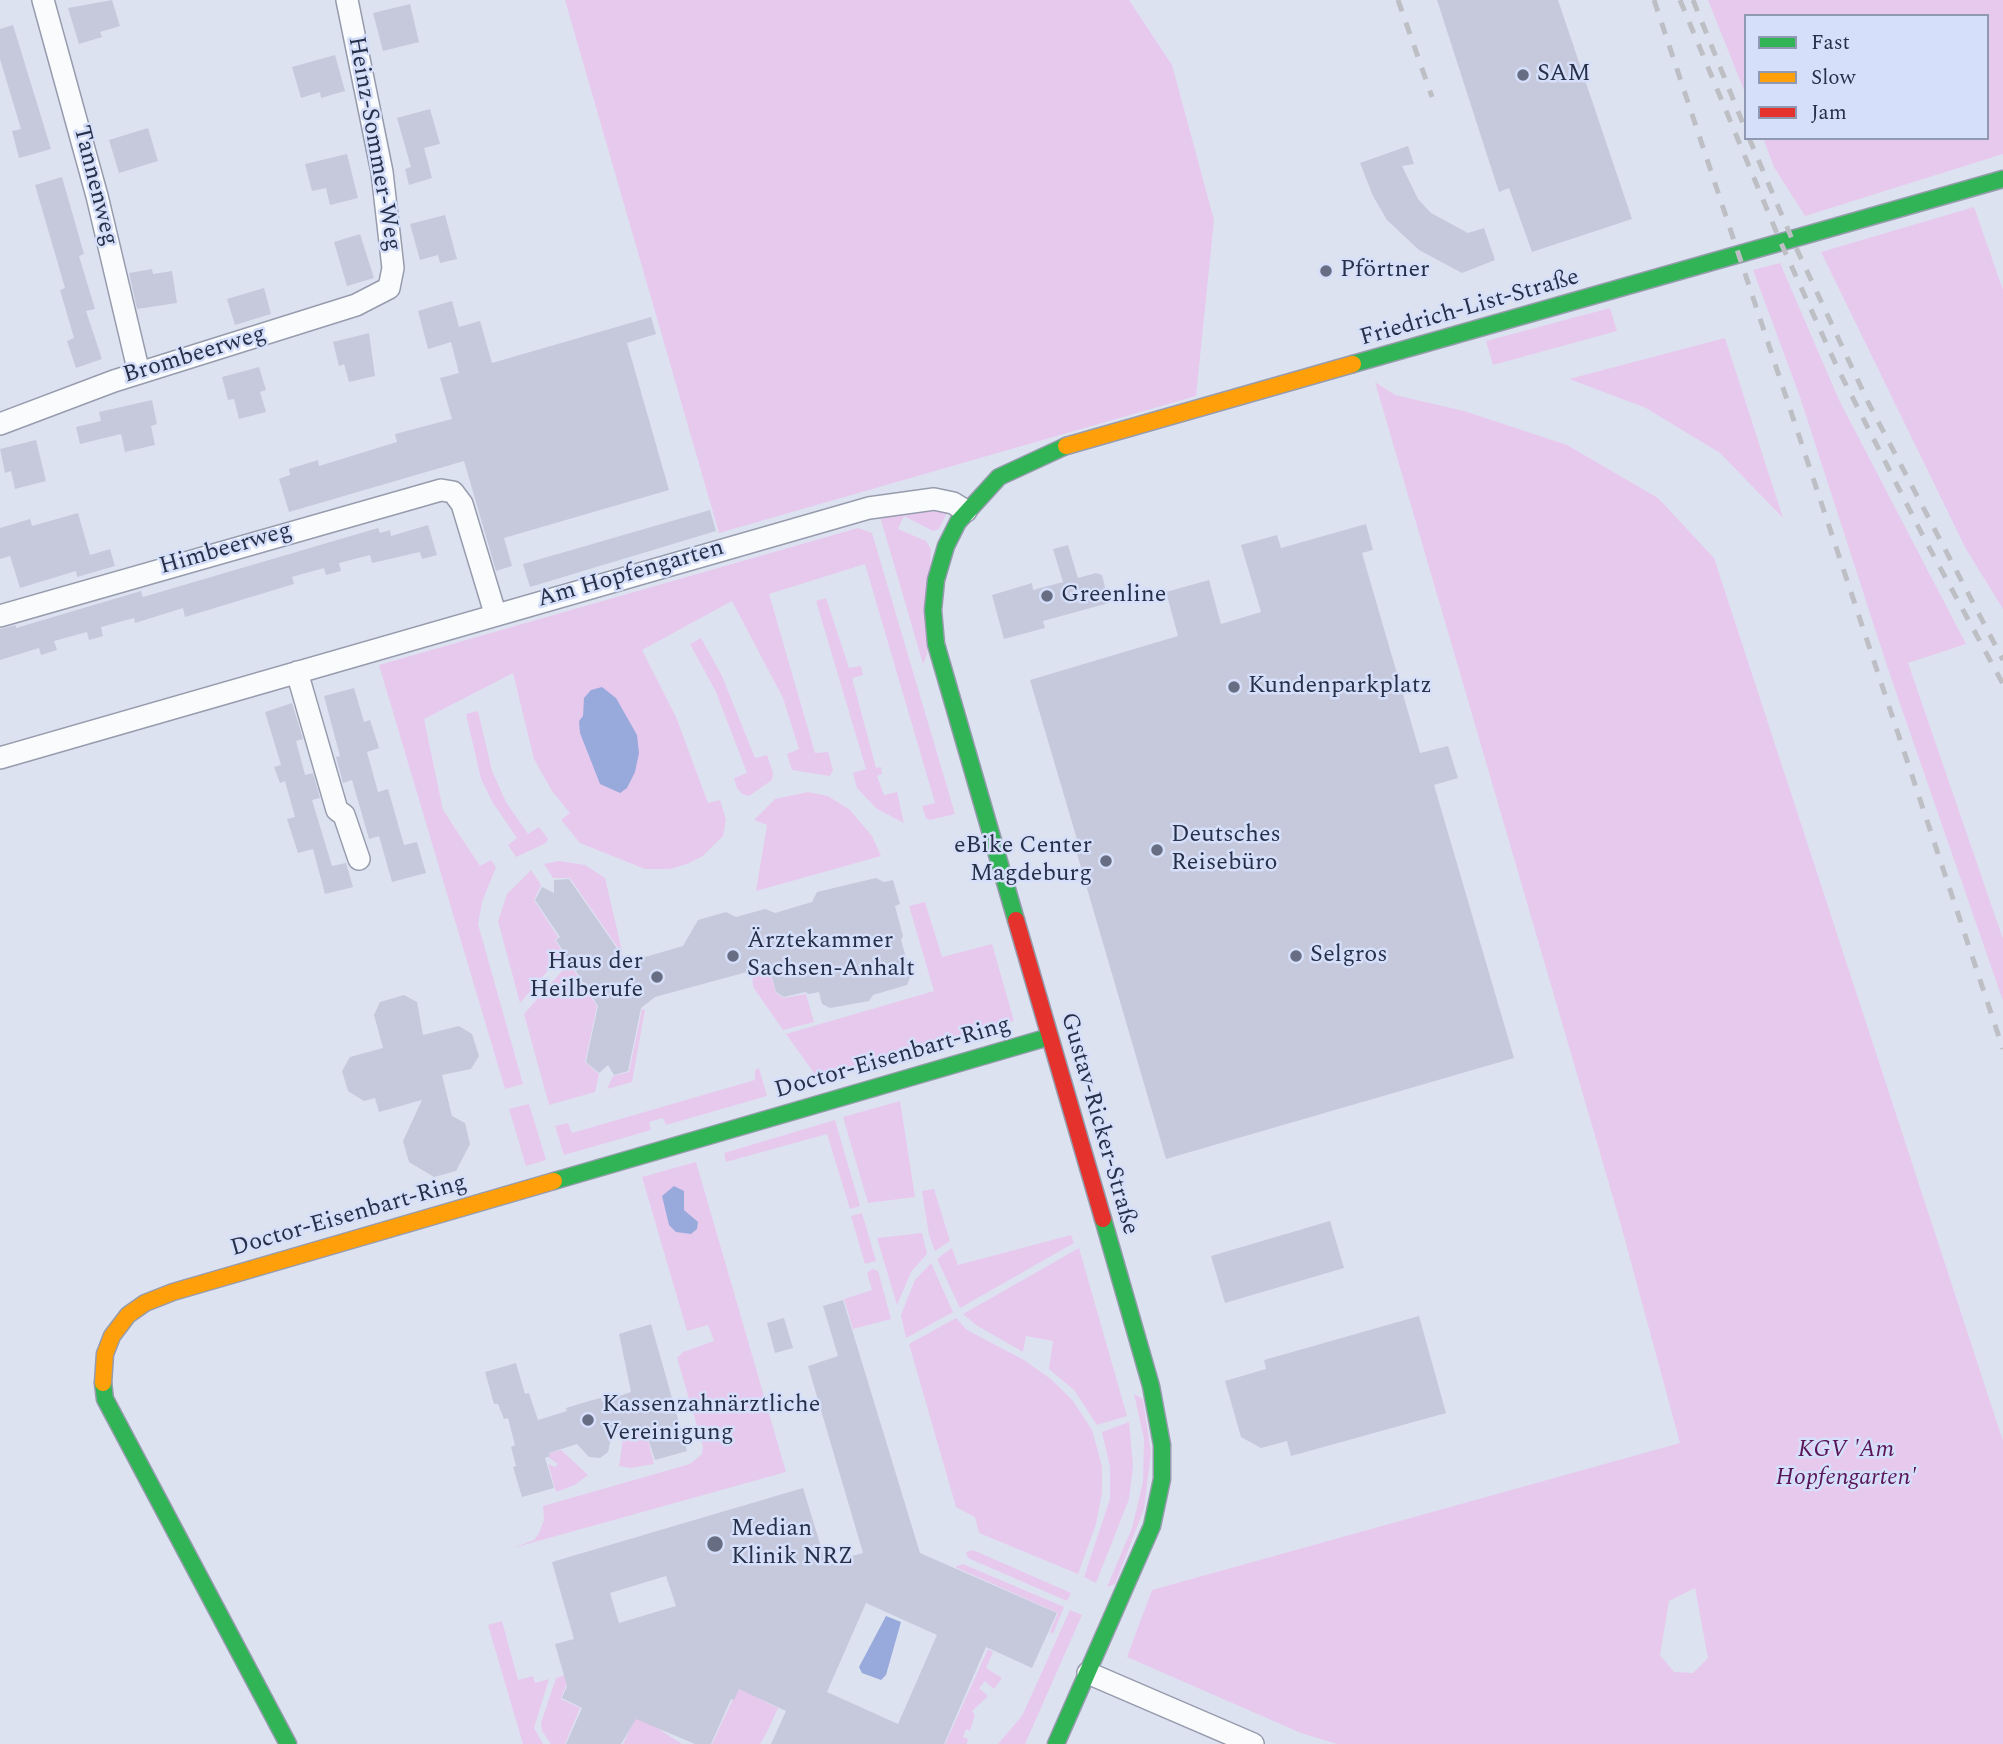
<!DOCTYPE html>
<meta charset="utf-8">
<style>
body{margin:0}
#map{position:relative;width:2003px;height:1744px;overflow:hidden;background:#dde2f1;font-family:Spectral,serif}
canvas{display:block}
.legend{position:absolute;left:1744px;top:14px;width:245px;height:126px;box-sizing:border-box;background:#d5dff9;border:2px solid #8f99b2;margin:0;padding:9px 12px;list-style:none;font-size:21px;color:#273048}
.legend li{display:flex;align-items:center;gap:14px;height:35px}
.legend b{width:35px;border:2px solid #8f99b2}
</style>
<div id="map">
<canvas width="2003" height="1744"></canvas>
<ul class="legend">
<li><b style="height:9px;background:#30b455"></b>Fast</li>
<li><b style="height:9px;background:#ff9f0a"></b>Slow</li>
<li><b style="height:9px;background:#e5322d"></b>Jam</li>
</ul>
</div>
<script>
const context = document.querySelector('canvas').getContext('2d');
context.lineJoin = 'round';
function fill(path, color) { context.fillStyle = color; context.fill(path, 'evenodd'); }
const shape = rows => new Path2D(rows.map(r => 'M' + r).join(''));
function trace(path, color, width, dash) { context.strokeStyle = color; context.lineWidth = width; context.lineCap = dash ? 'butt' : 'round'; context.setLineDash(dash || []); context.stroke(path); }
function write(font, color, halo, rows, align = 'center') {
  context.font = font + ' Spectral,serif'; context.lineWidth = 5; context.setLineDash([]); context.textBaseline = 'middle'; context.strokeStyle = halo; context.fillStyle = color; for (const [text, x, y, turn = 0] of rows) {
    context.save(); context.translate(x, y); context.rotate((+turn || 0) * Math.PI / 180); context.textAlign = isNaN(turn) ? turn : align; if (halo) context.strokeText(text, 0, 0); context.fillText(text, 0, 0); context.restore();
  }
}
const green = shape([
 [565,0,1129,0,1172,65,1214,220,1196,396,719,533],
 [1708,0,2003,0,2003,154,1805,216,1774,167,1763,138,1987,138,1987,16,1746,16,1746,95],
 [1974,207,2003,290,2003,609,1966,549,1821,252],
 [1780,263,1839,400,1966,644,1908,663,2003,939,2003,1001,1888,669,1800,397,1753,270],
 [1610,308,1617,331,1493,365,1486,341],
 [1725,338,1783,518,1720,453,1646,408,1569,379],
 [1375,382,1395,395,1464,411,1567,445,1658,498,1714,558,2003,1441,2003,1744,1337,1744,1301,1733,1127,1657,1152,1590,1680,1443,1619,1218],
 [1695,1588,1708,1658,1693,1673,1674,1672,1660,1655,1669,1601],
 [954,499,939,529,933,531,904,516,898,529,926,541,931,549,927,655,923,664,879,513],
 [858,528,872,533,955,814,930,820,926,818,922,806,935,803,865,564,769,594,815,753,828,752,833,770,830,776,792,770,787,754,799,749,783,698,732,601,642,650,676,717,708,803,720,800,726,820,723,836,703,856,687,864,670,869,645,869,580,843,561,820,570,813,552,791,534,759,513,673,424,719,443,810,480,866,491,860,496,867,482,902,478,924,523,1084,505,1089,379,665],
 [826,598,849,668,861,666,863,675,852,678,876,768,881,767,882,774,877,776,884,795,897,792,904,823,877,809,857,788,853,773,866,769,816,601],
 [701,638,722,676,755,758,767,755,773,773,772,780,749,796,742,794,737,788,734,778,747,773,716,692,690,644],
 [478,711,492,771,506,802,528,834,539,827,548,839,546,843,516,857,508,845,517,838,493,803,481,779,466,714],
 [808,792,828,796,850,810,872,836,881,856,756,891,767,825,754,820,775,799],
 [559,861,585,865,605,878,623,955,570,878,553,878,544,864],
 [531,870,541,885,534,900,558,937,555,940,563,953,520,1003,498,921,507,894],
 [925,902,942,957,992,944,1014,1021,819,1080,786,1034,934,991,909,906],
 [569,963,597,1006,585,1062,599,1074,595,1092,549,1105,524,1014],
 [768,965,776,993,784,998,806,994,814,1022,783,1030,753,987,752,973],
 [642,1009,645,1010,632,1082,607,1089,613,1076,629,1072],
 [759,1068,767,1096,666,1125,663,1118,649,1122,651,1130,564,1155,555,1126,568,1123,572,1133,755,1080,755,1070],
 [900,1101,915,1197,868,1203,843,1117],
 [529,1104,546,1160,526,1166,509,1109],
 [835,1120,860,1206,850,1209,827,1134,726,1162,724,1153],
 [696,1162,786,1472,513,1548,534,1540,539,1533,544,1520,543,1506,690,1464,702,1454,703,1446,677,1358,683,1352,714,1341,708,1325,687,1331,642,1177],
 [934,1189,950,1241,935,1251,929,1235,922,1191],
 [862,1213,876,1261,865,1264,851,1216],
 [922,1233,927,1254,911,1272,897,1305,877,1238],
 [1071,1235,1074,1243,960,1308,937,1259,952,1248,958,1265],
 [1079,1248,1127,1416,1097,1425,1074,1390,1049,1369,1053,1341,1026,1336,1023,1352,976,1325,963,1314],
 [931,1263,953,1312,906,1338,901,1315,915,1280],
 [872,1269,878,1271,891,1319,853,1329,844,1299,872,1290,867,1273],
 [956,1318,967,1330,1024,1360,1052,1380,1073,1401,1092,1430,1102,1466,1102,1493,1096,1524,1078,1574,979,1533,975,1517,956,1507,909,1344],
 [1134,1394,1143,1399,1151,1453,1144,1509,1115,1584,1107,1587,1132,1528,1143,1482,1144,1439],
 [1129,1422,1133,1466,1129,1499,1096,1583,1084,1577,1110,1499,1110,1467,1102,1432],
 [639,1427,644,1431,639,1440,648,1440,654,1464,631,1468,619,1466,624,1432],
 [561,1450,588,1475,575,1485,556,1492,548,1464,555,1467,558,1464,548,1457,550,1453],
 [973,1550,1071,1593,1067,1601,968,1558,966,1552],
 [963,1564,1064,1607,1053,1634,1050,1632,1058,1613,955,1567],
 [1070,1610,1082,1615,1025,1744,998,1744,1022,1716],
 [502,1621,518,1680,533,1676,535,1683,549,1679,534,1728,543,1744,523,1744,488,1625],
 [761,1639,784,1650,762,1700,778,1708,767,1732,760,1744,712,1744],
 [988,1649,993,1652,986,1668,1002,1678,994,1689,985,1681,979,1688,988,1696,972,1711,975,1715,970,1731,966,1729,963,1737,968,1739,967,1744,945,1744],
 [659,1669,682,1680,660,1730,682,1744,623,1744],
 [565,1675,569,1677,561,1699,580,1708,565,1744,551,1744,542,1731,541,1723,556,1678]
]);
const water = shape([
 [602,687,616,698,637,735,639,753,635,772,627,788,620,793,600,784,580,733,579,721,583,716,584,698,591,690],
 [674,1186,684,1191,684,1210,698,1222,697,1229,691,1234,676,1232,669,1225,662,1196],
 [886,1616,901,1622,886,1675,881,1680,862,1673,859,1667]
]);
const building = shape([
 [112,0,120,26,100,32,102,37,79,44,68,8],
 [1437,0,1558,0,1632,219,1532,252,1509,188,1499,192],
 [410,4,419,42,383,51,373,13],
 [13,25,51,149,19,158,12,131,21,129,0,59,0,29],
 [335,55,345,91,321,98,320,92,301,98,292,67],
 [430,109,440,144,424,148,432,178,409,185,405,169,411,167,397,118],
 [148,128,158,161,119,173,109,140],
 [1408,146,1414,164,1402,166,1418,199,1431,213,1468,233,1484,228,1495,260,1462,273,1419,250,1387,220,1373,196,1360,163],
 [347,154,358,198,330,205,326,188,312,191,305,164],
 [62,177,84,254,79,256,95,309,86,311,102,359,76,368,67,341,74,338,60,290,65,288,35,185],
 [445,215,457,259,440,263,438,255,420,260,410,224],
 [360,234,374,278,347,286,334,242],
 [152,269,153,274,172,271,177,303,137,309,129,273],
 [264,288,271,314,235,325,227,299],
 [452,301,459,327,480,321,492,363,651,317,656,334,627,343,669,490,504,538,512,566,496,571,464,461,289,512,279,479,290,475,289,469,318,460,319,466,397,442,395,434,452,419,440,378,459,373,451,342,428,349,418,311],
 [369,333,375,376,349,382,344,364,339,366,333,342],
 [259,367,266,390,260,392,266,412,239,419,234,399,228,400,222,377],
 [152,400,157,424,151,426,155,445,125,452,121,434,80,444,76,427,101,421,99,412],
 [36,440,46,481,15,489,11,471,5,473,0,449],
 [710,510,716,531,530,587,523,564],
 [78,513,90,555,110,549,115,566,77,577,76,571,20,588,10,556,0,559,0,528,30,519,32,526],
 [1366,524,1373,550,1362,553,1420,753,1448,746,1458,778,1434,785,1514,1058,1166,1159,1077,854,1081,853,1030,680,1178,636,1166,592,1209,580,1221,624,1261,612,1241,545,1277,535,1281,548],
 [428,525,437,555,422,559,420,552,372,563,370,555,339,563,341,571,326,575,324,568,292,577,294,584,185,617,183,608,135,623,134,618,101,627,103,636,89,640,87,632,54,641,57,650,41,655,39,648,0,660,0,629,16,625,16,628,141,591,143,597,378,528,380,533,390,530,391,536],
 [1068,545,1078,578,1096,573,1102,575,1109,603,1043,621,1045,628,1004,639,992,595,1032,583,1033,590,1063,582,1053,549],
 [354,688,364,722,370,720,379,748,367,752,378,792,388,789,404,845,417,842,426,873,392,882,379,836,369,839,352,780,343,783,336,757,340,756,324,696],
 [292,703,303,739,296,741,305,775,313,773,320,798,312,800,332,866,346,863,353,887,325,894,313,849,298,853,287,819,295,817,285,781,280,783,274,767,281,765,265,712],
 [876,878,884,882,893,880,900,904,895,906,903,936,901,940,911,975,907,985,873,995,869,1001,830,1008,822,1004,819,992,809,994,805,992,784,997,776,992,769,966,655,997,641,1008,628,1071,614,1075,608,1065,599,1073,586,1062,598,1006,556,940,560,937,535,900,542,887,554,893,554,880,569,879,623,957,638,959,683,946,698,920,726,912,736,917,765,909,775,913,812,902,817,892],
 [404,995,417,1002,423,1035,459,1026,472,1034,479,1056,471,1069,442,1075,452,1116,465,1123,470,1144,456,1171,434,1177,409,1162,403,1141,422,1100,379,1112,375,1098,364,1101,348,1091,342,1071,350,1057,383,1048,374,1015,380,1002],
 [1330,1221,1344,1268,1225,1303,1211,1256],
 [843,1300,920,1553,1057,1613,1032,1668,986,1647,944,1744,771,1744,786,1711,739,1689,734,1700,731,1699,711,1744,695,1744,636,1719,621,1744,566,1744,582,1708,562,1698,567,1686,555,1644,574,1639,552,1562,803,1488,826,1563,863,1553,808,1366,838,1356,823,1306],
 [666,1576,676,1606,619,1623,610,1593],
 [866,1603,937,1635,898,1724,827,1692],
 [1419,1316,1446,1413,1291,1456,1287,1441,1261,1448,1241,1437,1225,1381,1266,1369,1264,1360],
 [784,1318,793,1348,775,1353,767,1323],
 [651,1324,687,1451,655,1460,645,1429,641,1430,639,1426,612,1434,608,1452,600,1458,589,1457,577,1444,549,1453,550,1456,545,1458,554,1488,522,1497,513,1467,516,1466,511,1447,515,1445,508,1418,504,1419,498,1404,494,1404,485,1372,516,1363,525,1394,529,1393,538,1420,567,1411,566,1408,589,1401,601,1398,602,1402,631,1392,619,1334]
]);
const street = shape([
 [43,0,97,196,139,373],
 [0,424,114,381,356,305,389,288,393,268,382,172,347,0],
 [0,616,441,490,453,492,462,504,495,613],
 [297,672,337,810,344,815,359,859],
 [0,758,869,508,934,499,953,503,966,511],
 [1088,1673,1253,1744]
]);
const fast = shape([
 [1353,364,2003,179],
 [1016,920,936,644,933,610,936,580,946,546,958,522,999,477,1066,446],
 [554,1181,1049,1037],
 [103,1383,105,1399,288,1744],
 [1056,1744,1152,1526,1162,1479,1162,1445,1151,1386,1103,1219]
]);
const slow = shape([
 [1066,446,1353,364],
 [103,1383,105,1354,112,1336,128,1315,145,1303,173,1292,554,1181]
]);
const jam = shape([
 [1016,920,1103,1219]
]);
const rail = shape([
 [1398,0,1432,97],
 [1654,0,2003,1049],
 [1680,0,1781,243,1837,367,1923,536,2003,684],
 [1693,0,1746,131],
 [1749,138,1792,239,1869,404,2003,660]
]);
const markers = [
 [1523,75,7,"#676e83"],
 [1326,271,7,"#676e83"],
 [1047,596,7,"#676e83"],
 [1234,687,7,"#676e83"],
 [1157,850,7,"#676e83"],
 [1106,861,7,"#676e83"],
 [733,956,7,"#676e83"],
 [1296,956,7,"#676e83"],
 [657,977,7,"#676e83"],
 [588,1420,7,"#676e83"],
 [715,1544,9,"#676e83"]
];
const poiNames = [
 ["SAM",1537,75],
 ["Pförtner",1340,271],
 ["Greenline",1061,596],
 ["Kundenparkplatz",1248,687],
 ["Deutsches",1171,836],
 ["Reisebüro",1171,864],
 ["eBike Center",1092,847,"right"],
 ["Magdeburg",1092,875,"right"],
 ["Ärztekammer",747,942],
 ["Sachsen-Anhalt",747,970],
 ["Selgros",1310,956],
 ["Haus der",643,963,"right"],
 ["Heilberufe",643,991,"right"],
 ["Kassenzahnärztliche",602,1406],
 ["Vereinigung",602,1434],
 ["Median",731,1530],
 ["Klinik NRZ",731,1558]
];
const streetNames = [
 ["Heinz-Sommer-Weg",373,144,80],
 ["Tannenweg",94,186,76],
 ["Friedrich-List-Straße",1470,309,-16],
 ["Brombeerweg",195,356,-17],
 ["Himbeerweg",226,550,-16],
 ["Am Hopfengarten",631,575,-16],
 ["Doctor-Eisenbart-Ring",893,1059,-16],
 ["Gustav-Ricker-Straße",1098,1124,74],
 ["Doctor-Eisenbart-Ring",349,1217,-16]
];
const parkNames = [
 ["KGV 'Am",1846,1451],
 ["Hopfengarten'",1846,1479]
];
fill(green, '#e7c9ee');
fill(water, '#98aadc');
fill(building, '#c6c8dc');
trace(street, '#969cad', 24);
trace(fast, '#969cad', 19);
trace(slow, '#969cad', 19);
trace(jam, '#969cad', 19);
trace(street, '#fafbfd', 21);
trace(fast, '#30b455', 16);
trace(slow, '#ff9f0a', 16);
trace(jam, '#e5322d', 16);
trace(rail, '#bdbfc4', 5, [12, 12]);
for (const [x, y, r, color] of markers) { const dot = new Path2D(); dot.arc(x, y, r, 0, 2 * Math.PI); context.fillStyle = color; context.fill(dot); trace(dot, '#d5dff9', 2.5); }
write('24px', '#273048', '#d5dff9', poiNames, 'left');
write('24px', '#273048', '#d5dff9', streetNames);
write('italic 24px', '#5a1559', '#d5dff9', parkNames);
</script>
